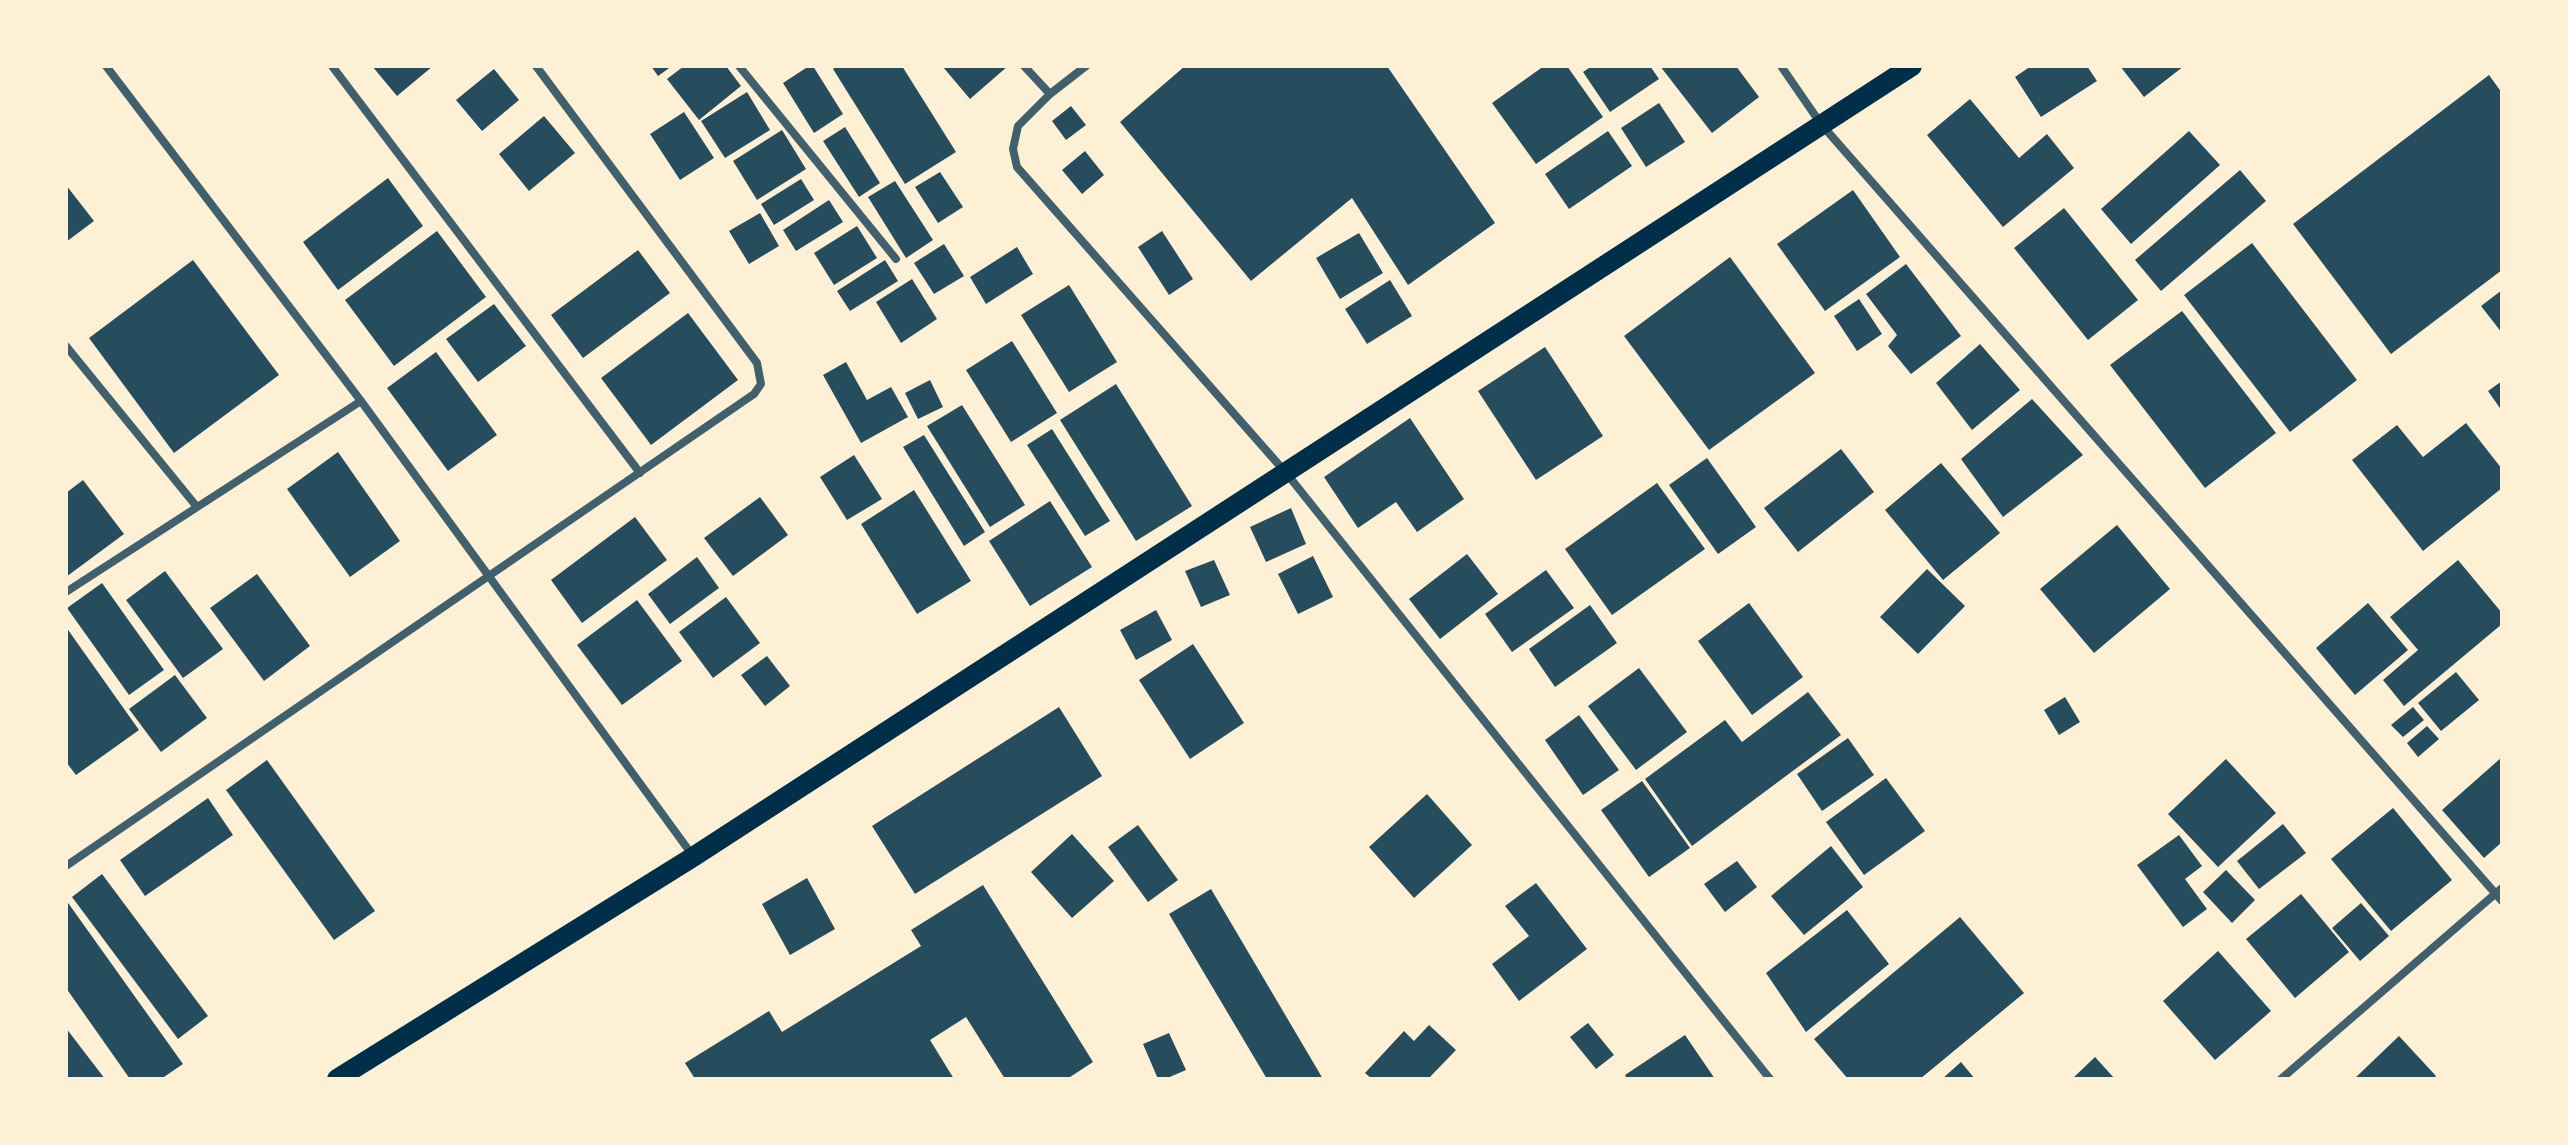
<!DOCTYPE html>
<style>
body{margin:0}
#map{position:relative;width:2568px;height:1145px;overflow:hidden;background:#fdf0d5;font-family:"Alegreya Sans",sans-serif}
canvas{display:block}
.frame{position:absolute;inset:0;border:68px solid #fdf0d5;pointer-events:none}
</style>
<div id="map">
<canvas width="2568" height="1145"></canvas>
<div class="frame"></div>
</div>
<script>
const context = document.querySelector('canvas').getContext('2d');
context.lineJoin = 'round';
function fill(path, color) { context.fillStyle = color; context.fill(path, 'evenodd'); }
const shape = rows => new Path2D(rows.map(r => 'M' + r).join(''));
function trace(path, color, width, dash) { context.strokeStyle = color; context.lineWidth = width; context.lineCap = dash ? 'butt' : 'round'; context.setLineDash(dash || []); context.stroke(path); }
const building = shape([
 [372,66,433,66,397,96],
 [651,66,672,66,658,76],
 [684,66,726,66,741,86,699,120,667,79],
 [809,66,813,66,843,114,814,133,783,83],
 [837,66,902,66,956,152,905,184,833,69],
 [944,66,1008,66,970,99,943,67],
 [1185,66,1387,66,1495,223,1408,285,1352,198,1251,281,1120,122],
 [1544,66,1567,66,1603,117,1536,164,1492,103],
 [1592,66,1650,66,1659,79,1610,112,1583,72],
 [1660,66,1736,66,1759,97,1712,133],
 [2031,66,2087,66,2097,81,2041,117,2015,77],
 [2120,66,2184,66,2144,97],
 [494,69,519,100,482,131,456,100],
 [2489,75,2502,93,2502,270,2391,354,2293,224],
 [747,92,770,130,725,158,701,121],
 [1970,99,2019,158,2047,134,2074,168,2003,227,1927,135],
 [1659,103,1685,142,1646,167,1621,128],
 [1071,106,1086,125,1066,140,1052,121],
 [684,112,714,158,680,180,650,134],
 [544,116,575,153,529,191,499,154],
 [845,127,880,183,859,197,823,141],
 [782,130,806,169,757,200,733,161],
 [1608,131,1632,166,1569,209,1545,174],
 [2189,131,2220,165,2131,244,2101,209],
 [1085,151,1104,175,1082,194,1062,170],
 [2240,170,2266,201,2161,291,2135,260],
 [940,172,963,207,938,223,915,187],
 [388,178,423,226,338,290,303,242],
 [801,179,814,200,774,225,761,204],
 [895,181,933,240,906,258,868,197],
 [66,185,94,221,66,242],
 [1853,190,1900,257,1825,311,1777,244],
 [829,200,843,222,796,251,783,230],
 [2064,208,2138,300,2088,340,2014,248],
 [760,213,779,246,749,264,729,231],
 [857,226,877,258,834,285,814,253],
 [437,231,486,297,394,366,345,300],
 [1162,231,1193,279,1169,295,1138,247],
 [1359,233,1383,273,1340,299,1316,258],
 [2252,243,2357,380,2290,432,2184,295],
 [944,244,964,276,934,294,914,263],
 [1017,247,1033,274,986,304,970,277],
 [638,250,670,293,583,358,551,315],
 [1730,257,1815,373,1709,450,1624,336],
 [193,260,279,375,174,453,89,338],
 [885,260,898,281,850,311,837,291],
 [1906,264,1961,336,1911,374,1888,346,1897,335,1866,294],
 [912,279,937,319,901,343,876,302],
 [1390,280,1412,316,1367,344,1345,309],
 [1069,285,1117,362,1069,392,1021,315],
 [2502,290,2502,333,2481,306],
 [1859,299,1882,334,1857,351,1834,316],
 [494,304,526,346,478,382,446,339],
 [2182,311,2276,433,2205,488,2110,365],
 [688,313,738,380,651,445,601,378],
 [1012,341,1057,413,1011,442,966,370],
 [1980,344,2020,390,1972,430,1936,383],
 [1545,347,1603,436,1536,480,1478,391],
 [436,352,497,435,448,471,387,388],
 [846,362,867,400,891,387,908,417,861,443,823,375],
 [930,380,943,407,918,419,905,393],
 [2502,381,2502,411,2488,391],
 [1116,384,1192,506,1136,541,1060,420],
 [2032,399,2083,455,2003,517,1961,459],
 [962,405,1025,505,990,527,927,426],
 [1410,418,1464,499,1417,532,1396,502,1358,528,1324,477],
 [2466,423,2502,469,2502,488,2423,551,2352,460,2397,425,2423,457],
 [1052,429,1110,521,1085,536,1027,445],
 [924,435,985,532,964,546,903,447],
 [1841,449,1874,492,1798,552,1764,508],
 [338,452,400,541,350,577,287,489],
 [854,455,882,499,847,520,820,477],
 [1707,458,1756,527,1718,554,1669,485],
 [1941,463,2000,533,1943,580,1885,510],
 [83,480,124,534,66,577,66,493],
 [1657,483,1705,549,1612,615,1565,549],
 [914,490,971,581,917,614,861,524],
 [760,497,788,535,733,576,704,538],
 [1050,501,1092,567,1030,606,989,541],
 [1291,508,1306,544,1266,562,1250,527],
 [635,517,667,560,582,623,551,580],
 [2117,525,2170,589,2094,653,2040,589],
 [1467,554,1498,594,1440,639,1409,599],
 [1313,556,1333,597,1298,614,1278,574],
 [697,557,719,588,670,624,648,594],
 [1214,560,1230,595,1201,607,1185,571],
 [2458,560,2502,613,2502,624,2404,706,2383,680,2418,650,2390,617],
 [1927,569,1965,606,1918,654,1880,617],
 [1546,570,1574,608,1512,652,1485,614],
 [165,571,223,649,183,678,126,600],
 [257,574,310,646,264,681,210,608],
 [102,583,164,670,129,695,67,608],
 [726,597,760,643,713,678,679,632],
 [637,600,682,661,622,705,577,645],
 [1749,603,1803,677,1752,715,1698,641],
 [2368,603,2408,650,2355,695,2316,648],
 [1590,605,1617,643,1555,687,1529,649],
 [1156,610,1172,640,1136,660,1120,630],
 [66,627,139,730,76,775,66,762],
 [1193,644,1244,723,1190,759,1139,680],
 [767,656,790,686,765,706,741,675],
 [1639,668,1687,732,1636,770,1588,706],
 [2456,672,2479,700,2441,731,2418,703],
 [175,675,207,718,161,752,129,709],
 [1808,692,1841,735,1692,846,1645,779,1725,720,1742,742],
 [2065,697,2080,722,2059,735,2044,710],
 [1059,707,1102,776,915,894,872,826],
 [2413,707,2424,720,2403,737,2391,725],
 [1579,715,1619,770,1583,795,1545,740],
 [2427,726,2439,739,2418,757,2407,743],
 [1848,738,1874,775,1822,811,1797,774],
 [2502,757,2502,842,2484,858,2442,810],
 [2226,759,2276,813,2218,867,2168,814],
 [267,760,375,911,334,940,226,790],
 [1886,778,1925,831,1864,875,1826,822],
 [1642,781,1690,848,1649,877,1601,810],
 [1427,794,1472,845,1414,898,1369,847],
 [208,798,233,835,145,896,120,860],
 [2393,808,2452,880,2391,931,2331,859],
 [2283,824,2306,853,2259,889,2237,861],
 [1138,825,1178,880,1148,902,1108,847],
 [1072,834,1114,881,1072,918,1031,872],
 [2179,835,2202,866,2185,879,2207,909,2183,927,2137,865],
 [1831,846,1863,887,1804,935,1771,896],
 [1737,861,1757,887,1725,912,1704,884],
 [2226,870,2255,900,2232,923,2203,892],
 [102,874,208,1016,178,1039,72,897],
 [807,878,835,929,790,955,762,904],
 [1536,883,1587,949,1519,1001,1492,964,1529,936,1505,906],
 [983,885,1093,1062,1067,1079,1005,1079,966,1017,930,1040,954,1079,695,1079,685,1063,769,1011,782,1032,921,946,911,930],
 [1211,889,1323,1079,1267,1079,1169,914],
 [2301,894,2349,952,2295,998,2246,939],
 [66,900,183,1064,161,1079,130,1079,66,988],
 [2361,903,2389,936,2360,961,2332,928],
 [1847,910,1889,964,1806,1032,1766,973],
 [1960,917,2024,993,1920,1079,1848,1079,1814,1039],
 [2218,951,2271,1011,2215,1060,2163,1001],
 [1588,1023,1614,1055,1596,1069,1570,1037],
 [1429,1025,1456,1050,1428,1079,1372,1079,1365,1073,1404,1031,1414,1041],
 [66,1028,105,1079,66,1079],
 [1169,1033,1186,1070,1165,1079,1158,1079,1143,1044],
 [1685,1035,1715,1079,1627,1079,1625,1075],
 [2399,1036,2436,1076,2433,1079,2354,1079],
 [2095,1057,2115,1079,2072,1079],
 [1961,1062,1975,1079,1942,1079]
]);
const minor = shape([
 [106,66,361,401,693,856],
 [332,66,640,473],
 [739,66,896,259],
 [1024,66,1050,94],
 [1086,66,1050,94,1018,126,1013,149,1017,167,1287,474,1770,1079],
 [1781,66,1821,124,2502,901],
 [66,346,197,507],
 [66,592,361,401],
 [66,866,754,394,761,384,757,363,536,66],
 [2281,1079,2502,888]
]);
const primary = shape([
 [337,1079,693,857,1912,66]
]);
fill(building, '#264d5e');
trace(minor, '#3f606c', 8);
trace(primary, '#003049', 20);
</script>
